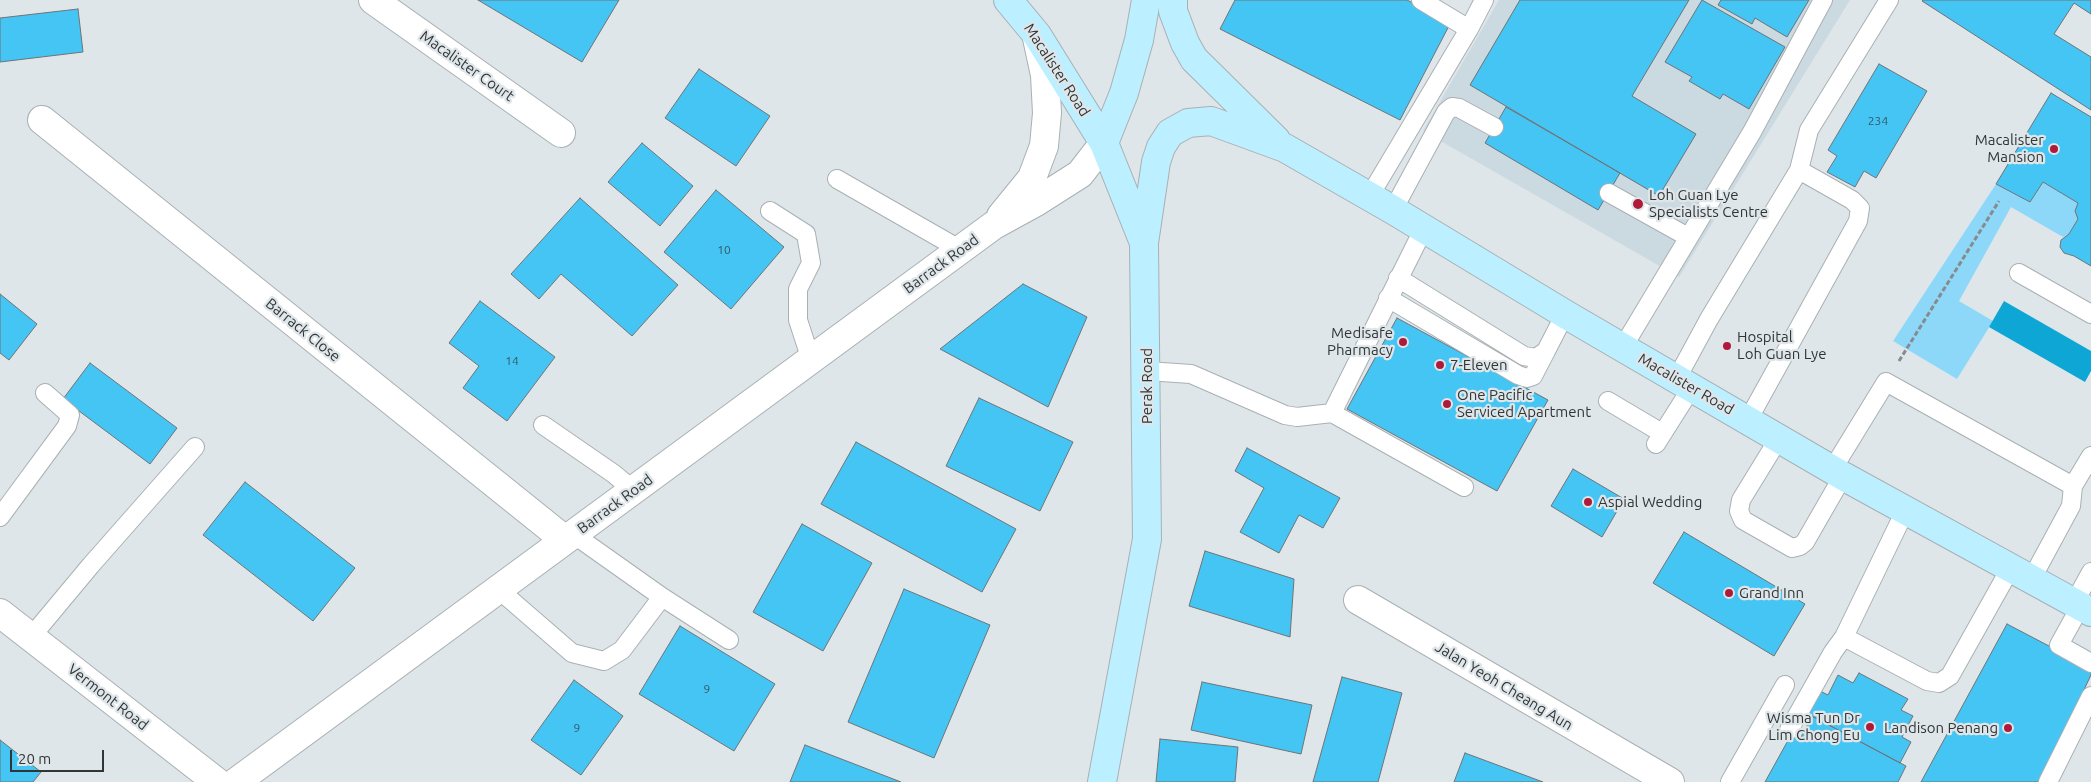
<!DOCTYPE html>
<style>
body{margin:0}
#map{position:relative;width:2091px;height:782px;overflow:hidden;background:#dfe6e9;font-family:Ubuntu,sans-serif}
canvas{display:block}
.scale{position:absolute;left:10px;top:750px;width:94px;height:22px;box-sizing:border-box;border:2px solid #323536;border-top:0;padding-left:6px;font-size:15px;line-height:18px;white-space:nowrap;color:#323536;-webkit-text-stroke:4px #dfe6e9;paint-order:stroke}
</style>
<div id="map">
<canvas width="2091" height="782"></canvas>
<div class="scale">20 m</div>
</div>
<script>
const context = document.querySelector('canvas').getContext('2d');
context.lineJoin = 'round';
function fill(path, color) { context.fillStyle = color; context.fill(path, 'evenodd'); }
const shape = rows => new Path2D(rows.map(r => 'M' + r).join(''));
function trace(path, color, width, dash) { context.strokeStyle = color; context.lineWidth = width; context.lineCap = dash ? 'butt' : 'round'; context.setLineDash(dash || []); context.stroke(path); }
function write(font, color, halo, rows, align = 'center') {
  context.font = font + ' Ubuntu,sans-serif'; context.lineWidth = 4.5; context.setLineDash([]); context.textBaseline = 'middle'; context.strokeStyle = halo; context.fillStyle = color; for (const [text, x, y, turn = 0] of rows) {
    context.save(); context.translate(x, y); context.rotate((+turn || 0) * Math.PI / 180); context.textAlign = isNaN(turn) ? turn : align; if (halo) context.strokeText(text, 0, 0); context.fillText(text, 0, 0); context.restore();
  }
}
const built = shape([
 [1499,0,1850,0,1679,277,1423,131]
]);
const green = shape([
 [2043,182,2078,203,2078,219,2069,234,2063,237,2011,207,1959,301,1993,321,1957,379,1893,341,1996,184,2030,202]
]);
const water = shape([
 [2004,301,2091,351,2091,371,2085,382,1989,327]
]);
const building = shape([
 [478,0,619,0,582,62,478,0],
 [1235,0,1407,0,1451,22,1400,120,1220,29,1235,0],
 [1520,0,1689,0,1632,96,1696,134,1659,196,1470,85,1520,0],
 [1702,0,1785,47,1749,109,1723,94,1720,99,1689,81,1692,77,1665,62,1702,0],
 [1721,0,1809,0,1787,37,1755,18,1752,24,1718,5,1721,0],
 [1923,0,2091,0,2091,14,2074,3,2054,34,2091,57,2091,110,1922,1,1923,0],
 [78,9,83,52,0,62,0,18,78,9],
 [1879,64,1927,91,1876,178,1864,171,1855,187,1827,172,1837,156,1828,150,1879,64],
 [699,69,770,116,736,166,665,118,699,69],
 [2051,93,2091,117,2091,266,2074,256,2064,253,2060,247,2061,240,2069,234,2078,219,2075,211,2078,203,2043,182,2030,202,1996,184,2051,93],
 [1506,107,1620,173,1598,210,1485,143,1506,107],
 [642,143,693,186,660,226,608,182,642,143],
 [716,190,784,247,731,309,664,252,716,190],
 [580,198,678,285,632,336,561,274,539,299,511,274,580,198],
 [1023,284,1087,317,1048,407,940,349,1023,284],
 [0,294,37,324,9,360,0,353,0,294],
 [480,301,555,357,507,421,463,388,479,366,449,343,480,301],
 [1397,318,1548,400,1497,491,1347,409,1397,318],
 [90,363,177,428,150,464,63,399,90,363],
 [979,398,1073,442,1040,511,946,466,979,398],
 [856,442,1016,529,982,592,821,504,856,442],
 [1247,448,1340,498,1323,528,1299,515,1279,553,1240,532,1264,488,1235,471,1247,448],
 [1573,469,1624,499,1602,537,1551,506,1573,469],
 [245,482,355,568,313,621,203,535,245,482],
 [802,524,872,563,823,651,753,612,802,524],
 [1684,532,1805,604,1774,656,1653,583,1684,532],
 [1205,551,1294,579,1290,637,1189,606,1205,551],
 [904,589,990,625,934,758,848,722,904,589],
 [2007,624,2091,668,2091,675,2040,782,1921,782,2007,624],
 [680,626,775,684,734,751,639,694,680,626],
 [1859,673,1908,699,1901,710,1913,716,1902,737,1911,742,1900,763,1808,714,1820,691,1828,695,1838,675,1853,683,1859,673],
 [1342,677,1402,693,1378,782,1313,782,1342,677],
 [574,680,623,716,581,775,531,740,574,680],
 [1202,682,1312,705,1301,754,1191,730,1202,682],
 [1812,716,1906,766,1898,782,1765,782,1791,735,1800,739,1812,716],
 [1160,739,1238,747,1235,782,1156,782,1160,739],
 [0,740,41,772,33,782,0,782,0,740],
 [805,745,901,782,790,782,805,745],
 [1465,753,1543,782,1454,782,1465,753]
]);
const path = shape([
 [1899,361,1999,201]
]);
const service = shape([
 [1421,0,1469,29],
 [837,179,961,250],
 [1609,193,1688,237],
 [1369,197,1469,29,1484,0],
 [1393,210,1446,112,1452,107,1459,108,1494,127],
 [770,211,806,234,811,263,798,289,798,320,811,360],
 [2019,273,2091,314],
 [1398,278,1524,356,1536,358,1546,351,1565,314],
 [1388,298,1518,375,1527,378,1533,376,1546,351],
 [1623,347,1752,132,1823,0],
 [1147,371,1191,374,1285,415,1297,417,1332,413,1464,487],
 [1677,378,1709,319,1799,170,1809,130,1889,0],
 [1608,401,1662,433],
 [1332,413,1423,230],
 [1748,420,1858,221,1860,208,1852,200,1799,170],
 [543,425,614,474,633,490],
 [1779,438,1741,500,1739,511,1743,520,1792,548,1800,546,1805,542,1843,476],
 [1656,444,1692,387],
 [1832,470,1886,382,2073,486],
 [0,517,67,426,70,415,45,393],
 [573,534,662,597,729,640],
 [2031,580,2071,506,2073,486,2091,456],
 [498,589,572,653,604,661,622,650,662,597],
 [2074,603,2091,572],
 [2080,607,2059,645,2091,663],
 [31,637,91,565,195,447],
 [1844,637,1927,681,1939,683,1950,676,2010,569],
 [1789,730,1833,652,1844,637,1905,511],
 [1730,782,1785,685],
 [2048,782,2091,696]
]);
const minor = shape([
 [373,0,561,133],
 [42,120,565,540],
 [1001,216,1032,178,1044,146,1047,113,1045,75,1037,38],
 [1358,600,1670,782],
 [0,613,217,782],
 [236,782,994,225,1036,202,1080,174,1104,143]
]);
const secondary = shape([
 [1008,0,1037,35,1104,143,1144,243,1147,539,1102,782],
 [1173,0,1173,11,1185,43,1194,59,1276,140],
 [1104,143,1124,93,1139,40,1146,0],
 [1144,243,1156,162,1161,147,1170,133,1188,123,1211,121,1285,148,1393,210,1565,314,1843,476,2091,612]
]);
const markers = [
 [2054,149,5,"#af1a39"],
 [1638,204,6,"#af1a39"],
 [1403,342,5,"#af1a39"],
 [1727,346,5,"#af1a39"],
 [1440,365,5,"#af1a39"],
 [1447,404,5,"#af1a39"],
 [1588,502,5,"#af1a39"],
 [1729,593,5,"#af1a39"],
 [1870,727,5,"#af1a39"],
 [2008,728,5,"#af1a39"]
];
const numberNames = [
 ["234",1878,121],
 ["10",724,250],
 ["14",512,361],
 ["9",707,689],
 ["9",577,728]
];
const streetNames = [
 ["Macalister Court",467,66,35],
 ["Macalister Road",1057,70,57],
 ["Barrack Road",941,264,-36],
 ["Barrack Close",303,330,39],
 ["Macalister Road",1686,384,30],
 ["Perak Road",1147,386,-90],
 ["Barrack Road",615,504,-36],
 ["Jalan Yeoh Cheang Aun",1504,686,31],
 ["Vermont Road",108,697,38]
];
const poiNames = [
 ["Macalister",2044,140,"right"],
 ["Mansion",2044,157,"right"],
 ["Loh Guan Lye",1649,195],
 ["Specialists Centre",1649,212],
 ["Medisafe",1393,333,"right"],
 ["Pharmacy",1393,350,"right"],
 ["Hospital",1737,337],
 ["Loh Guan Lye",1737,354],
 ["7-Eleven",1450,365],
 ["One Pacific",1457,395],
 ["Serviced Apartment",1457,412],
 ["Aspial Wedding",1598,502],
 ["Grand Inn",1739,593],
 ["Wisma Tun Dr",1860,718,"right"],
 ["Lim Chong Eu",1860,735,"right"],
 ["Landison Penang",1998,728,"right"]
];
fill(built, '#cbd9e0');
fill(green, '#8dd8f8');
fill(water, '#0ea6d4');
fill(building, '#44c5f4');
trace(building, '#6e7477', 1);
trace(service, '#a9b0b3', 20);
trace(minor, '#a9b0b3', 30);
trace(secondary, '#a9b0b3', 30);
trace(path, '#868b8d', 3, [5, 2.5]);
trace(service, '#fff', 18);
trace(minor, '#fff', 28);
trace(secondary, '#bcefff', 28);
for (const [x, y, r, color] of markers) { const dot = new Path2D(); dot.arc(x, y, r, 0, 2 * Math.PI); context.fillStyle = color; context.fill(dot); trace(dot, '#dfe6e9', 2); }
write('12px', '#365966', null, numberNames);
write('15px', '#323536', '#dfe6e9', streetNames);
write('15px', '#323536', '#dfe6e9', poiNames, 'left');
</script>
